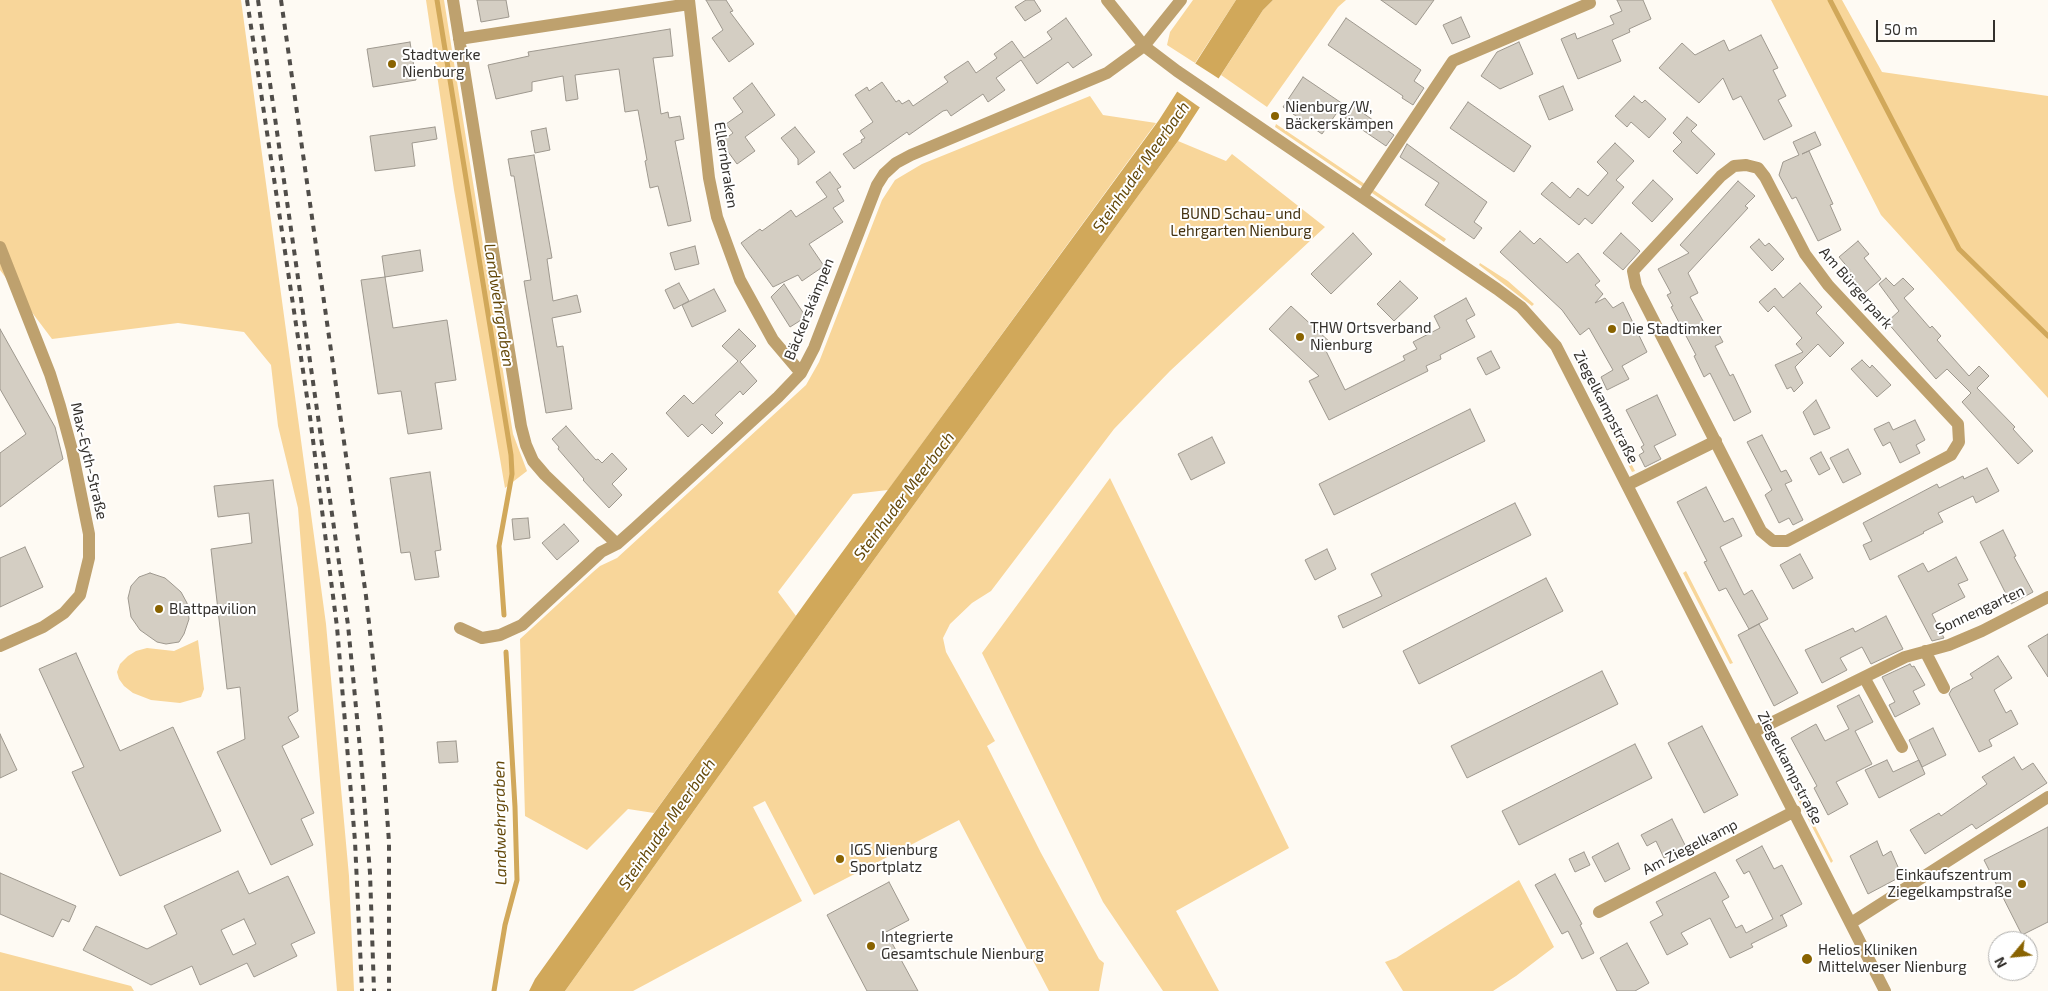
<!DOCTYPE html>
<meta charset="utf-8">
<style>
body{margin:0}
#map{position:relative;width:2048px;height:991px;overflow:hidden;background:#fefaf3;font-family:"Exo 2",sans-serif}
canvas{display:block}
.north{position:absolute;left:1988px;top:931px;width:50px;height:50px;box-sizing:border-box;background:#fff;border:1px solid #aeadab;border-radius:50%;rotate:242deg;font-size:14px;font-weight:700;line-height:20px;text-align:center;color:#34312d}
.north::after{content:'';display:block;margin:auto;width:18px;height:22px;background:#896301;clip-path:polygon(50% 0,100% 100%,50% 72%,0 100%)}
.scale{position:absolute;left:1876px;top:20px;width:119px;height:22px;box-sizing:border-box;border:2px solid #34312d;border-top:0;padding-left:6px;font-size:15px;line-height:18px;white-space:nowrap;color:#34312d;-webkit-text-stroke:4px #fff;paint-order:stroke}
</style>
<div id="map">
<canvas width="2048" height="991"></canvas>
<div class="north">N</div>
<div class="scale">50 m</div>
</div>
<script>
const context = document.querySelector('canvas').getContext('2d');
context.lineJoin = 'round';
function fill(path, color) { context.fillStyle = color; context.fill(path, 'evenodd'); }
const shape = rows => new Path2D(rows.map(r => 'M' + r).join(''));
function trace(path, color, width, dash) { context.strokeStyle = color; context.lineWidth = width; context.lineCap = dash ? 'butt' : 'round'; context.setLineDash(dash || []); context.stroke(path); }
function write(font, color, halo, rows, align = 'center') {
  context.font = font + ' "Exo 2",sans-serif'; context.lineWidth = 4; context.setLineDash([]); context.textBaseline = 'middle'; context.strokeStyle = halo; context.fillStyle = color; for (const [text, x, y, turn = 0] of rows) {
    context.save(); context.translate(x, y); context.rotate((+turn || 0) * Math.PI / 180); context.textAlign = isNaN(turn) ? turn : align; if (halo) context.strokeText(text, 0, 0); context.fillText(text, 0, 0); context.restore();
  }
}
const green = shape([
 [0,0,241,0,326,624,349,876,354,991,337,991,298,508,278,426,271,365,244,332,178,323,52,339,0,270],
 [426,0,444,0,513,434,527,471,505,488,454,190],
 [1193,0,1236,0,1195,63,1167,45,1170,32],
 [1273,0,1346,0,1338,7,1267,107,1221,75,1263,10],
 [1771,0,1842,0,1882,72,2048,96,2048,398,1881,215],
 [1090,96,1103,115,1156,123,888,490,853,494,778,592,796,616,654,813,628,809,587,850,525,816,520,639,593,572,600,566,617,558,806,385,819,362,882,200,895,180,922,164],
 [1276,124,1446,239,1444,242,1275,127],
 [1178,141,1226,161,1232,154,1325,227,1170,371,1114,429,991,591,972,603,950,624,943,638,946,652,995,741,987,746,1041,853,1099,959,1104,963,1099,991,1049,991,959,820,814,895,765,801,753,807,802,901,633,991,565,991,836,612],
 [1480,263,1508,281,1534,304,1532,306,1479,265],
 [1582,367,1635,471,1632,472,1579,368],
 [1110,478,1289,848,1176,911,1219,991,1163,991,1103,902,982,653],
 [1686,571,1733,663,1730,664,1683,573],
 [198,640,204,689,201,697,180,703,151,700,133,693,124,686,119,679,117,672,120,664,128,656,136,651,147,648,174,651],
 [1798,793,1833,861,1831,863,1795,794],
 [1519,880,1554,947,1516,976,1493,991,1403,991,1385,962,1396,958],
 [0,952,131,986,134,991,0,991]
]);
const water = shape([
 [1236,0,1273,0,1263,10,1178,141,836,612,565,991,529,991,535,979,813,592,1159,120]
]);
const pier = shape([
 [1193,62,1221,80,1202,109,1175,90]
]);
const stream = shape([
 [437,0,511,455,512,474,499,546,504,615],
 [1830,0,1959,249,2048,336],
 [494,991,505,925,517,880,515,807,506,652]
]);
const building = shape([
 [477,0,506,0,509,17,481,22,477,0],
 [706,0,726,0,733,11,730,12,754,44,729,62,712,38,723,30,706,0],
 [1026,0,1034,0,1041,11,1025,21,1015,7,1026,0],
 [1381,0,1434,0,1416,25,1381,0],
 [1617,0,1643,0,1651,19,1629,29,1630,32,1612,40,1621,61,1578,79,1561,39,1575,33,1577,39,1614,24,1610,16,1622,11,1617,0],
 [1461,17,1470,37,1452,44,1443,25,1461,17],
 [1066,18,1092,55,1073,68,1068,62,1037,84,1021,60,996,78,1005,90,988,102,983,94,951,116,947,110,943,111,909,135,907,132,854,169,843,154,862,142,861,140,865,138,860,131,873,122,855,95,867,87,869,91,882,82,896,102,899,100,902,104,909,100,913,106,948,82,944,77,968,61,976,73,997,58,994,54,1012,41,1024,58,1052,39,1047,32,1066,18],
 [1346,18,1421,70,1414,81,1424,88,1413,105,1402,98,1403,96,1328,45,1346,18],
 [670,29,673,56,653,58,661,114,668,112,669,118,680,116,684,139,675,141,691,221,668,226,658,186,650,188,645,161,647,160,638,110,625,112,619,69,575,75,578,99,566,101,563,76,532,82,532,91,496,99,488,65,529,56,528,52,670,29],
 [1761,35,1778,68,1773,70,1786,96,1778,100,1792,126,1764,140,1741,96,1733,100,1723,78,1699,103,1659,68,1682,43,1695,55,1724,40,1729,51,1761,35],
 [410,42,416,80,373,87,367,49,410,42],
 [1519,42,1533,74,1500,89,1481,76,1497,52,1519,42],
 [1303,77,1343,104,1322,134,1283,107,1303,77],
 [752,83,775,115,745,137,755,151,737,164,721,142,733,133,726,124,743,112,733,98,752,83],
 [1563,86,1573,110,1549,120,1539,96,1563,86],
 [1634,96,1642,103,1645,100,1666,119,1649,138,1631,122,1627,127,1615,116,1634,96],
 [1468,102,1531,146,1514,172,1450,128,1468,102],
 [1353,106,1394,135,1386,146,1345,118,1353,106],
 [1687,117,1697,125,1691,131,1715,154,1697,174,1673,151,1682,142,1673,133,1687,117],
 [435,127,437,139,412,143,415,166,375,171,370,136,435,127],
 [795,127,815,152,798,165,798,159,781,138,795,127],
 [546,128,550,150,535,153,531,131,546,128],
 [1815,132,1821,145,1802,154,1809,151,1833,204,1830,205,1841,230,1818,241,1796,197,1792,199,1779,175,1783,162,1799,155,1793,142,1815,132],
 [1615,143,1634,161,1616,180,1624,187,1592,224,1585,218,1579,225,1541,194,1552,182,1570,198,1578,188,1588,196,1608,173,1597,162,1615,143],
 [1407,144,1487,202,1474,222,1482,228,1474,239,1425,205,1439,183,1400,157,1407,144],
 [534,155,552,258,547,259,553,301,577,295,581,312,552,318,557,347,563,346,572,409,546,413,524,281,531,280,514,176,511,176,508,159,534,155],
 [830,172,841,187,837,189,844,201,833,208,843,222,809,244,824,266,802,281,798,275,773,287,741,243,760,229,762,231,791,210,796,217,827,197,816,182,830,172],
 [1653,180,1673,199,1652,222,1632,203,1653,180],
 [1738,181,1755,196,1745,206,1748,208,1688,273,1698,293,1690,297,1709,332,1716,329,1723,342,1715,346,1730,376,1733,374,1751,412,1734,421,1710,373,1704,377,1694,356,1696,355,1671,307,1673,306,1667,295,1671,293,1658,269,1689,253,1680,245,1738,181],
 [1520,231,1534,244,1540,238,1567,263,1578,253,1600,281,1595,285,1603,294,1595,303,1605,298,1613,308,1623,302,1647,352,1622,366,1629,379,1607,390,1601,377,1613,370,1589,328,1580,335,1562,310,1500,252,1520,231],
 [1353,233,1372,254,1331,294,1311,274,1353,233],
 [1621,233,1640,251,1623,270,1603,253,1621,233],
 [1759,239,1765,246,1769,243,1784,259,1772,271,1750,247,1759,239],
 [1858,241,1869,254,1864,258,1881,279,1861,296,1844,276,1850,270,1839,257,1858,241],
 [695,246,699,264,675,270,670,253,695,246],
 [420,250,423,271,385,277,382,256,420,250],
 [385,277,393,328,447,320,456,380,435,383,442,429,408,434,401,391,378,394,361,280,385,277],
 [1886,278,1894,286,1903,278,1914,289,1904,298,1930,328,1932,326,1941,336,1937,340,1969,376,1979,366,1989,376,1977,388,2015,427,2013,429,2033,451,2018,464,1962,402,1971,393,1947,369,1936,379,1887,322,1899,311,1879,284,1886,278],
 [1400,281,1418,298,1394,321,1377,304,1400,281],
 [679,283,689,301,674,309,665,290,679,283],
 [1800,283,1822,307,1816,313,1844,343,1830,357,1818,344,1795,367,1803,383,1794,392,1791,387,1787,389,1775,365,1803,352,1796,344,1802,338,1774,306,1768,312,1759,302,1775,288,1783,298,1800,283],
 [784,284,806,317,790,327,771,297,784,284],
 [714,289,726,311,692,327,682,305,714,289],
 [1466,298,1475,315,1466,320,1475,337,1440,355,1441,359,1426,366,1428,371,1329,420,1309,381,1319,376,1269,329,1291,306,1332,344,1326,351,1345,390,1405,360,1403,356,1417,349,1413,342,1440,328,1434,316,1466,298],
 [0,329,55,427,63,459,0,507,0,453,26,434,0,389,0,329],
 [739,329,756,346,740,362,757,381,743,395,740,391,715,415,723,423,712,434,702,424,688,437,666,413,684,395,693,404,738,361,722,346,739,329],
 [1491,351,1500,368,1486,375,1477,358,1491,351],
 [1862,360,1870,368,1872,365,1891,385,1877,397,1851,369,1862,360],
 [1657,395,1676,435,1654,446,1661,459,1645,467,1639,455,1644,452,1641,447,1644,445,1626,410,1657,395],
 [1816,400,1830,428,1814,435,1803,412,1816,400],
 [1470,409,1485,441,1334,515,1319,484,1470,409],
 [1915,420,1925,440,1916,445,1920,453,1900,463,1890,442,1883,446,1874,429,1889,422,1893,430,1915,420],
 [566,426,596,460,598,459,602,463,612,453,627,469,612,484,622,495,609,508,583,480,584,479,558,449,559,447,552,439,566,426],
 [1762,435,1781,472,1786,470,1792,481,1785,484,1803,520,1793,525,1789,518,1779,523,1765,495,1772,490,1747,442,1762,435],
 [1212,437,1225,463,1191,480,1178,454,1212,437],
 [1848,449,1861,474,1843,483,1830,458,1848,449],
 [1821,452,1830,469,1819,475,1810,458,1821,452],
 [1987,468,1999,491,1976,503,1973,496,1938,513,1943,522,1923,532,1924,533,1870,560,1863,545,1872,541,1863,523,1937,484,1939,488,1963,476,1964,479,1987,468],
 [430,472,441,550,435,551,439,577,415,580,410,552,401,553,390,478,430,472],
 [273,480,298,711,288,717,299,737,282,746,314,813,301,819,313,845,271,865,217,752,245,739,240,687,227,689,211,549,252,543,249,513,218,517,214,486,273,480],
 [1706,487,1724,522,1733,518,1742,536,1720,547,1744,595,1752,590,1768,619,1749,629,1726,588,1719,591,1704,562,1707,561,1677,502,1706,487],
 [1515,503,1531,535,1343,628,1338,616,1382,596,1371,574,1515,503],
 [528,518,530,538,514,540,512,519,528,518],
 [564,524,579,541,557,560,542,543,564,524],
 [2003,530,2016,556,2014,557,2033,592,2011,604,1980,542,2003,530],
 [25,547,43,587,0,607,0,558,25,547],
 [1327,549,1336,569,1315,580,1305,560,1327,549],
 [1800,554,1813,578,1793,589,1780,565,1800,554],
 [1956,557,1968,580,1958,584,1965,597,1932,614,1944,638,1932,641,1898,576,1923,563,1928,572,1956,557],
 [150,573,165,578,172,584,181,592,187,603,189,619,184,634,179,642,166,644,157,642,140,630,131,617,128,598,131,586,139,577,150,573],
 [1546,578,1563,611,1419,684,1403,651,1546,578],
 [1886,616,1903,649,1871,664,1862,647,1840,658,1847,670,1822,683,1805,650,1853,628,1855,632,1886,616],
 [1759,624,1798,693,1774,706,1738,635,1759,624],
 [2048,634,2048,677,2028,646,2048,634],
 [76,653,120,751,173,727,221,831,120,876,72,772,84,767,39,669,76,653],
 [1998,656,2012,678,1994,690,2006,713,2011,710,2018,724,1989,740,1992,746,1979,752,1949,694,1952,689,1973,678,1970,674,1998,656],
 [1910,664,1912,667,1914,666,1925,685,1913,691,1920,704,1895,717,1889,705,1895,702,1882,677,1910,664],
 [1602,671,1618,704,1467,778,1451,746,1602,671],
 [1859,695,1873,722,1855,731,1872,764,1836,782,1848,804,1828,815,1814,788,1817,786,1791,738,1816,724,1825,741,1849,729,1837,706,1859,695],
 [1702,726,1738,795,1704,813,1668,743,1702,726],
 [1933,728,1946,755,1922,767,1909,740,1933,728],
 [0,734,17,770,0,778,0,734],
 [456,741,458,762,439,763,437,742,456,741],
 [1635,744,1652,778,1519,845,1502,811,1635,744],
 [2014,757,2022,770,2033,763,2047,783,1976,829,1972,824,1925,854,1910,830,1939,813,1941,816,1987,784,1982,777,2014,757],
 [1887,760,1893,772,1919,760,1925,774,1879,798,1865,770,1887,760],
 [1672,819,1686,847,1664,858,1656,841,1647,846,1641,835,1672,819],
 [2048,827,2048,922,2022,935,1984,860,2048,827],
 [1877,841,1883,856,1891,851,1902,876,1868,894,1850,856,1877,841],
 [1618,843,1630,869,1605,882,1592,857,1618,843],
 [1762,846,1774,869,1782,865,1802,904,1780,916,1782,915,1787,926,1751,944,1753,947,1730,958,1710,918,1681,933,1688,944,1667,955,1650,922,1663,915,1656,902,1715,872,1729,897,1722,901,1736,928,1742,925,1746,933,1773,919,1749,871,1744,874,1736,860,1762,846],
 [1584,852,1590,865,1575,872,1569,859,1584,852],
 [238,871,249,894,288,876,315,933,291,944,297,956,254,977,247,963,200,985,192,966,151,985,83,950,96,926,147,949,177,934,164,906,238,871],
 [244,919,256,944,233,955,221,930,244,919],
 [0,873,76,906,69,922,62,919,53,937,0,914,0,873],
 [1555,874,1582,924,1580,925,1594,953,1582,959,1568,931,1562,934,1535,885,1555,874],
 [889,882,909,920,886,932,918,991,867,991,827,915,889,882],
 [1627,943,1649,983,1635,991,1617,991,1600,958,1627,943]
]);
const minor = shape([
 [453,0,521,426,526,445,533,461,545,475,617,544],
 [689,0,709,178,717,217,740,280,773,340,801,373],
 [1107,0,1144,46,1177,71,1497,289,1521,307,1556,346,1885,991],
 [459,39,689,4],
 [1746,165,1758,168,1765,177,1805,254,1828,285,1958,424,1959,442,1951,455,1787,541,1773,541,1761,531,1636,286,1633,271,1721,176,1734,166,1746,165],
 [1362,197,1453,61,1590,3],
 [0,247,50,374,60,406,72,450,89,534,89,558,80,595,64,613,43,627,0,646],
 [1627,485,1716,441],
 [460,628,482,638,500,635,522,625,601,552,617,544,635,528,778,397,801,373,814,348,877,185,884,174,896,163,911,155,1107,73,1144,46,1181,0],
 [1925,651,1944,688],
 [1864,677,1902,747],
 [1753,732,1905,657,1949,645,1982,631,2048,597],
 [1599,912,1795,811],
 [1851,923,2048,797]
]);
const rail = shape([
 [247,0,310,417,337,627,355,841,362,991],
 [258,0,348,625,361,759,370,873,374,991],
 [281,0,366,596,381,732,389,842,389,991]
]);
const markers = [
 [392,64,5,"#896301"],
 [1275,116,5,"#896301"],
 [1612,329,5,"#896301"],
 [1300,337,5,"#896301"],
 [159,609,5,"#896301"],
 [840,859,5,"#896301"],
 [2022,884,5,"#896301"],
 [871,946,5,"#896301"],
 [1807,959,6,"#896301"]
];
const poiNames = [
 ["Stadtwerke",402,55],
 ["Nienburg",402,72],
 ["Nienburg/W,",1285,107],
 ["Bäckerskämpen",1285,124],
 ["THW Ortsverband",1310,328],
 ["Nienburg",1310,345],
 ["Die Stadtimker",1622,329],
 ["Blattpavilion",169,609],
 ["IGS Nienburg",850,850],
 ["Sportplatz",850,867],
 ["Einkaufszentrum",2012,875,"right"],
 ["Ziegelkampstraße",2012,892,"right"],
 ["Integrierte",881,937],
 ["Gesamtschule Nienburg",881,954],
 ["Helios Kliniken",1818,950],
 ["Mittelweser Nienburg",1818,967]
];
const streetNames = [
 ["Ellernbraken",726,165,81],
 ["Am Bürgerpark",1856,288,49],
 ["Bäckerskämpen",809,309,-68],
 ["Ziegelkampstraße",1606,407,63],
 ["Max-Eyth-Straße",89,461,77],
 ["Sonnengarten",1980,610,-25],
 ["Ziegelkampstraße",1790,768,63],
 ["Am Ziegelkamp",1690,847,-27]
];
const parkNames = [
 ["BUND Schau- und",1241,214],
 ["Lehrgarten Nienburg",1241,231]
];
const waterNames = [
 ["Steinhuder Meerbach",1141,167,-55],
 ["Landwehrgraben",499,305,81],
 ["Steinhuder Meerbach",904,496,-53],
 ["Landwehrgraben",500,823,-91],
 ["Steinhuder Meerbach",667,824,-55]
];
fill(green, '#f8d69a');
fill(water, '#d1a85a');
fill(pier, '#fefaf3');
trace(stream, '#d1a85a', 5);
fill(building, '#d4cec3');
trace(building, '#9e988e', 1);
trace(minor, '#bea16e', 12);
trace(rail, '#504d49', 4, [6, 6]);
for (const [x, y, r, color] of markers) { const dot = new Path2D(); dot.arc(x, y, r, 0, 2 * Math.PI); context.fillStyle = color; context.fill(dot); trace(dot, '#fff', 2); }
write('15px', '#34312d', '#fff', poiNames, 'left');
write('15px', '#34312d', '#fff', streetNames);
write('15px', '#43310f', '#fff', parkNames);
write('italic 16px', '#644809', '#fff', waterNames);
</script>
